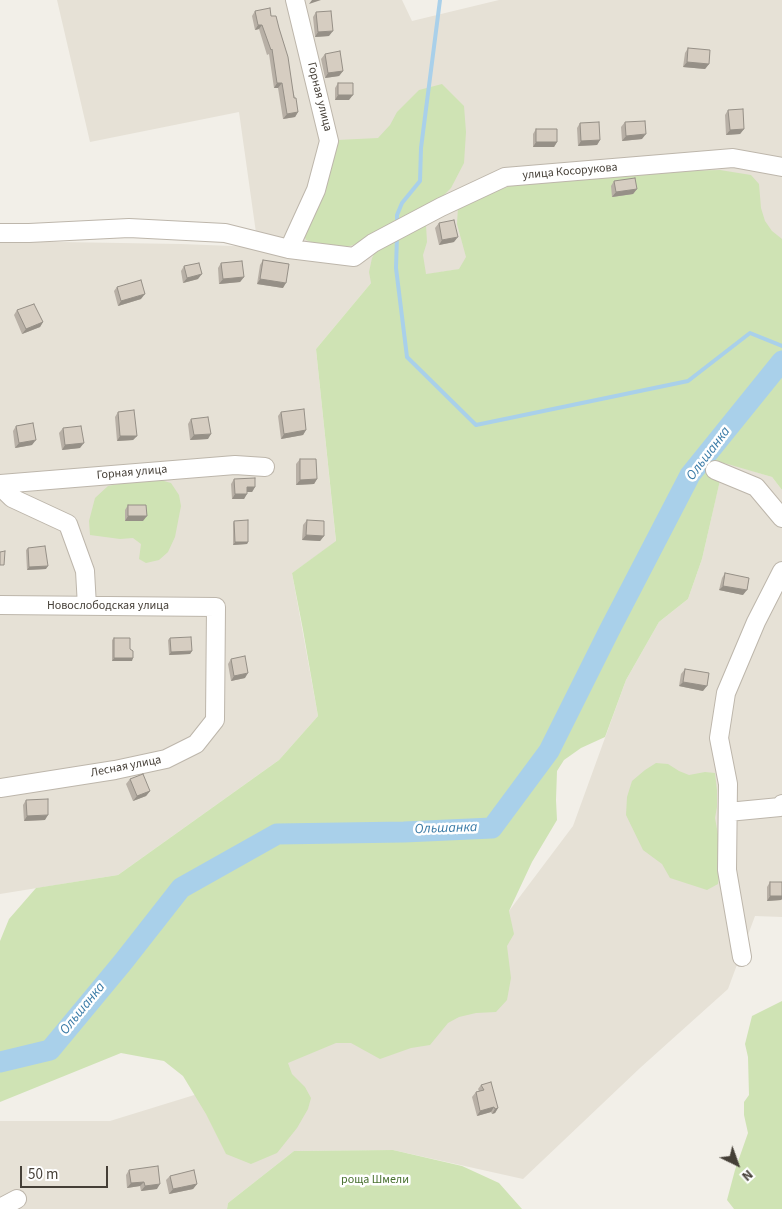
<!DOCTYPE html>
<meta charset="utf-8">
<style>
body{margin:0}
#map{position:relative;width:782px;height:1209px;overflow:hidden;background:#f2efe8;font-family:"Source Sans 3",sans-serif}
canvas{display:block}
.north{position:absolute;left:712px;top:1139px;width:50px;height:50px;-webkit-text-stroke:4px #fff;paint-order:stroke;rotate:138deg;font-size:14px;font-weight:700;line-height:20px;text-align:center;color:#453f37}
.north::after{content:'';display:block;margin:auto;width:18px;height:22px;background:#453f37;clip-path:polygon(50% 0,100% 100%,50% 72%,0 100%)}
.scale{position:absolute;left:20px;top:1166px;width:88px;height:22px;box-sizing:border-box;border:2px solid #453f37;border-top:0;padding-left:6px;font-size:15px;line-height:18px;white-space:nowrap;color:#453f37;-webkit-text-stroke:4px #fff;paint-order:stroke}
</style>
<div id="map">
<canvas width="782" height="1209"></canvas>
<div class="north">N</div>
<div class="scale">50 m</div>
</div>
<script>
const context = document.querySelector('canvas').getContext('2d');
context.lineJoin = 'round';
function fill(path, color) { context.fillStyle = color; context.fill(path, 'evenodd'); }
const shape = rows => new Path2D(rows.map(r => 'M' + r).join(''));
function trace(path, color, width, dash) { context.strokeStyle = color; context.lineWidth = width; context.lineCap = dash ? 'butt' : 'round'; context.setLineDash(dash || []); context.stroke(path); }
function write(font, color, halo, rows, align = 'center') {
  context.font = font + ' "Source Sans 3",sans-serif'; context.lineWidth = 5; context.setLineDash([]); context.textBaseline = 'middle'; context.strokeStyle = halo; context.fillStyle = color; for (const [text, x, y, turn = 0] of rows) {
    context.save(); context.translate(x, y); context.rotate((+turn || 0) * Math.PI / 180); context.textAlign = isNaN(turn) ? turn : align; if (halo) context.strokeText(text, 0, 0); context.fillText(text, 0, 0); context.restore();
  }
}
const residential = shape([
 [57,0,402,0,412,21,499,0,782,0,782,251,493,264,371,283,316,349,336,542,292,573,318,716,279,760,118,875,0,894,0,241,181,244,258,247,239,112,90,142],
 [724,462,772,477,782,490,782,917,755,916,728,989,640,1068,523,1179,393,1150,294,1151,228,1203,227,1209,0,1209,0,1121,110,1121,204,1092,509,911,573,826,626,680,659,622,688,599,702,559]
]);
const green = shape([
 [442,84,464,106,466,132,464,163,451,188,438,201,360,243,340,249,319,245,306,240,303,233,316,211,326,191,327,178,337,140,378,138,390,125,397,112,419,90],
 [720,170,751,175,759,184,761,208,765,221,772,231,782,239,782,490,772,477,724,463,702,559,688,599,659,622,626,680,605,737,581,748,564,760,557,771,556,800,557,820,532,862,509,911,514,934,507,946,511,978,507,1000,496,1012,476,1013,459,1017,448,1023,430,1045,411,1048,380,1059,351,1043,336,1043,288,1063,292,1074,305,1087,311,1098,308,1109,297,1128,277,1153,251,1164,226,1154,206,1114,183,1076,164,1061,121,1053,0,1102,0,941,9,919,36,888,118,875,279,760,318,716,303,630,292,573,336,541,316,349,371,283,369,272,372,258,379,245,426,225,427,242,423,255,426,274,459,269,466,257,457,224,458,207,480,197,510,186,576,178,635,176,680,171],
 [157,479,171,483,179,495,181,506,175,537,168,552,159,560,146,563,139,559,141,544,133,538,120,539,90,535,89,521,95,498,108,486,129,482],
 [656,763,668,764,679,771,689,775,705,772,715,773,717,790,717,807,715,818,722,856,718,884,707,890,670,878,662,864,643,850,626,815,627,797,632,781,645,770],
 [782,1001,782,1209,734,1209,727,1200,735,1170,748,1133,744,1115,744,1102,749,1095,748,1057,745,1044,752,1016],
 [393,1150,462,1166,499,1183,522,1209,227,1209,228,1203,294,1151]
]);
const stream = shape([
 [397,224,397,215,402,203,420,181,421,148,440,0],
 [397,236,396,268,407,357,476,425,688,381,750,333,782,346]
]);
const river = shape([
 [0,1062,50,1050,123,962,181,888,277,834,404,832,492,828,549,751,609,631,690,475,782,361]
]);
const minor = shape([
 [0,233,29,233,129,228,225,233,289,249,354,257,373,243,441,207,505,177,733,158,782,167],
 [289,249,316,190,329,141,295,0],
 [715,470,756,487,782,518],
 [0,484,235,465,265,467],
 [0,486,12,498,68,524,85,571,87,606],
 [0,605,216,607,215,720,196,744,166,759,115,770,0,788],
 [728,812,780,807,782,804],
 [742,957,727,870,728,784,719,738,726,693,756,622,782,571],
 [0,1208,17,1199]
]);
const wall = shape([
 [255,11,271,16,279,28,298,112,295,117,283,119,278,88,274,88,269,54,267,55,259,29,255,30,252,16],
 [316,12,329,36,315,37,313,17],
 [688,48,709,64,705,69,683,67,685,53],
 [325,54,343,71,339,76,325,78,321,59],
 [338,83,349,100,335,100,335,88],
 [728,110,744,129,740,134,726,135,725,115],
 [625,122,642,139,622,141,621,127],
 [580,123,600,140,597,145,578,146,577,128],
 [536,129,557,142,554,147,533,147,533,134],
 [614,181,637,189,633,194,612,197,611,186],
 [439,223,454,242,439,245,435,228],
 [263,260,283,288,257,284,260,265],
 [221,263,244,277,240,282,219,284,218,268],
 [184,266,198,279,183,283,181,271],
 [117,287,141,299,118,306,114,291],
 [17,310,43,322,40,327,22,334,14,315],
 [118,412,137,436,133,440,117,441,115,417],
 [281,412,306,430,303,435,281,439,278,416],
 [191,419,208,439,190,440,188,424],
 [16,426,32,445,15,448,13,431],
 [63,428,80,448,62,450,59,433],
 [300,459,317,479,314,484,296,485,296,464],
 [234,479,255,487,252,492,247,492,244,499,232,499,231,484],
 [128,505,143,521,125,521,125,510],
 [307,520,324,536,320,541,302,540,303,525],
 [234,521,248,542,247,544,233,545,233,523],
 [28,548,46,569,27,570,26,550],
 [725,573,743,595,719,590,722,578],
 [114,638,130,649,132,661,112,661,112,640],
 [170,638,192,651,190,654,169,655,168,640],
 [231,659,245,678,231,681,228,664],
 [685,669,703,691,679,686,681,674],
 [130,779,150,791,146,796,133,801,126,784],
 [26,800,45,820,24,821,23,805],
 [770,882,782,882,782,899,781,900,767,901,767,887],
 [481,1085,498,1108,495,1113,492,1114,491,1112,477,1116,472,1097,476,1092,479,1091,478,1089],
 [129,1170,157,1189,141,1191,140,1186,127,1188,126,1175],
 [170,1176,197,1184,193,1189,169,1194,166,1180]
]);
const shadedWall = shape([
 [312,0,321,0,309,4],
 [258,25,262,25,259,29,255,30],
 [333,31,329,36,315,37,318,32],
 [687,62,709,64,705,69,683,67],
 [343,71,339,76,325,78,328,73],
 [277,83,282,83,278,88,274,88],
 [338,95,353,95,349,100,335,100],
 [298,112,295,117,283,119,287,114],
 [744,129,740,134,726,135,730,130],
 [646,134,642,139,622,141,626,136],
 [600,140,597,145,578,146,581,141],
 [536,142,557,142,554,147,533,147],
 [637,189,633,194,612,197,616,192],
 [458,237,454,242,439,245,442,240],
 [202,274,198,279,183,283,187,278],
 [244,277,240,282,219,284,223,279],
 [260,279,286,283,283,288,257,284],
 [145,294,141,299,118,306,121,301],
 [43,322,40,327,22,334,26,329],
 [306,430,303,435,281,439,284,434],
 [211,434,208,439,190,440,194,435],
 [120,436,137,436,133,440,117,441],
 [36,440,32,445,15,448,19,443],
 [84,443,80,448,62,450,65,445],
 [317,479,314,484,296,485,300,480],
 [247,487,255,487,252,492,244,492],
 [235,494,247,494,244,499,232,499],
 [128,516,147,516,143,521,125,521],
 [306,535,324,536,320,541,302,540],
 [235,542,248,542,247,544,233,545],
 [48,566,46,569,27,570,29,567],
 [723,586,747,590,743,595,719,590],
 [192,651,190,654,169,655,171,652],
 [114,658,133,658,132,661,112,661],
 [248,673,245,678,231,681,234,676],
 [683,682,707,686,703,691,679,686],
 [150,791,146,796,133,801,137,796],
 [48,815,45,820,24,821,27,816],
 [770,896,782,896,782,899,781,900,767,901],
 [494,1107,491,1112,477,1116,480,1111],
 [498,1108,495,1113,492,1114,495,1109],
 [144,1182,140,1186,127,1188,131,1183],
 [160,1184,157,1189,141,1191,145,1186],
 [197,1184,193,1189,169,1194,173,1189]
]);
const building = shape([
 [270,8,271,16,276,16,279,28,288,57,294,98,296,98,298,112,287,114,282,83,277,83,272,49,271,50,262,25,258,25,255,11,270,8],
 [331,11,333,31,318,32,316,12,331,11],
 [688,48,710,50,709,64,687,62,688,48],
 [340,51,343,71,328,73,325,54,340,51],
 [338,83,353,83,353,95,338,95,338,83],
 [743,109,744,129,730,130,728,110,743,109],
 [645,121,646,134,626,136,625,122,645,121],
 [599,122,600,140,581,141,580,123,599,122],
 [536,129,557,129,557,142,536,142,536,129],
 [635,178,637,189,616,192,614,181,635,178],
 [454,220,458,237,442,240,439,223,454,220],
 [263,260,289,264,286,283,260,279,263,260],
 [242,261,244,277,223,279,221,263,242,261],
 [199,263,202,274,187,278,184,266,199,263],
 [141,280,145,294,121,301,117,287,141,280],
 [34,304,43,322,26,329,17,310,34,304],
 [304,409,306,430,284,434,281,412,304,409],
 [134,410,137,436,120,436,118,412,134,410],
 [208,417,211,434,194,435,191,419,208,417],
 [33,423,36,440,19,443,16,426,33,423],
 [81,426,84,443,65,445,63,428,81,426],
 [300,459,316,459,317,479,300,480,300,459],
 [255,478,255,487,247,487,247,494,235,494,234,479,255,478],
 [128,505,146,505,147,516,128,516,128,505],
 [248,520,248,542,235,542,234,521,248,520],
 [307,520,324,521,324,536,306,535,307,520],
 [45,546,48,566,29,567,28,548,45,546],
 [5,551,4,565,0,565,0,552,5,551],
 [725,573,749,578,747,590,723,586,725,573],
 [191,637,192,651,171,652,170,638,191,637],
 [114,638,130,638,130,649,133,651,133,658,114,658,114,638],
 [245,656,248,673,234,676,231,659,245,656],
 [685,669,709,673,707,686,683,682,685,669],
 [143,774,150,791,137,796,130,779,143,774],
 [48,799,48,815,27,816,26,800,48,799],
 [770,882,782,882,782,896,770,896,770,882],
 [491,1082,498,1108,495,1109,494,1107,480,1111,476,1092,484,1090,481,1085,491,1082],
 [158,1166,160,1184,145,1186,144,1182,131,1183,129,1170,158,1166],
 [194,1170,197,1184,173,1189,170,1176,194,1170]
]);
const streetNames = [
 ["Горная улица",319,97,76],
 ["улица Косорукова",570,172,-5],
 ["Горная улица",132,473,-5],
 ["Новослободская улица",108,606],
 ["Лесная улица",126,767,-11]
];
const parkNames = [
 ["роща Шмели",375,1180]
];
const waterNames = [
 ["Ольшанка",709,454,-53],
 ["Ольшанка",446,829,-2],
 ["Ольшанка",83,1009,-51]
];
fill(residential, '#e6e1d6');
fill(green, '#cfe3b4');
trace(stream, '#a9d0ea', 4);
trace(river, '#a9d0ea', 21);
trace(minor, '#bdb6ab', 20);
trace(minor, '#fff', 18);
fill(wall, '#b8b0a6');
fill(shadedWall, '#969087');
fill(building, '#d6cdc1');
trace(building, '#969087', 1);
write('12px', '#453f37', '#fff', streetNames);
write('12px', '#497130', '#fff', parkNames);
write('italic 14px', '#3a7ba7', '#fff', waterNames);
</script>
